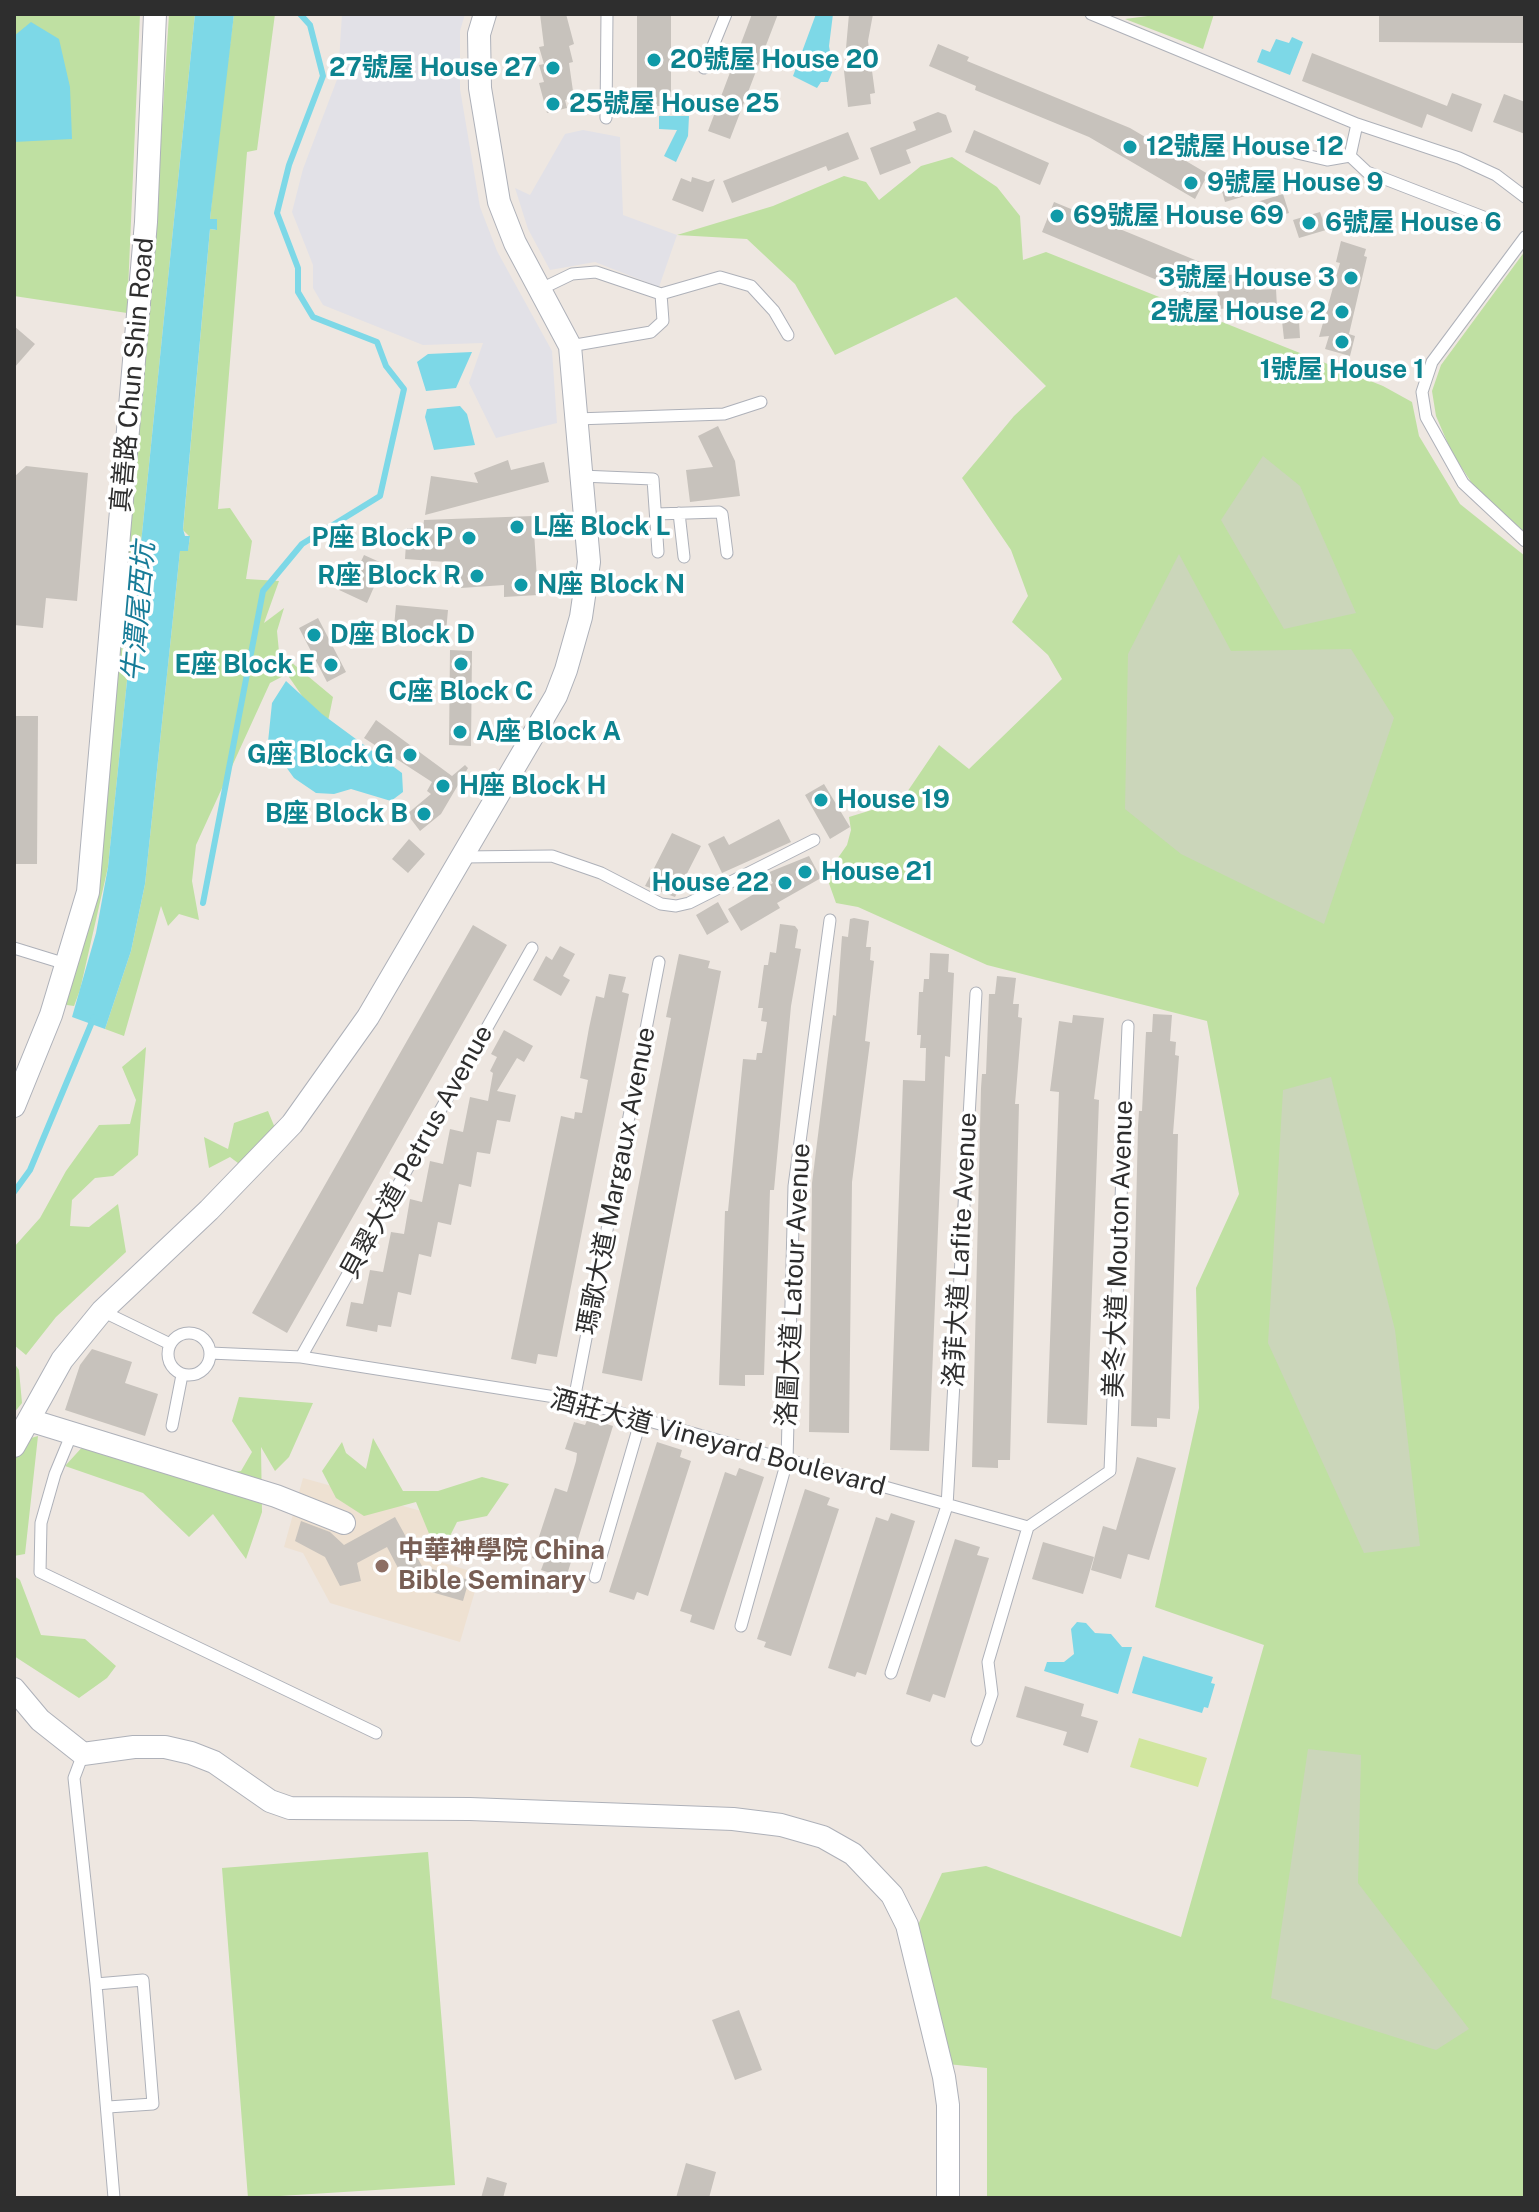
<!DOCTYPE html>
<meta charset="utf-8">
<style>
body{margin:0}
#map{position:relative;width:1539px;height:2212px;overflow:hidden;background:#eee7e1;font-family:"Public Sans",sans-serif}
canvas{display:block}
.frame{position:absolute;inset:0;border:16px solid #2e2e2e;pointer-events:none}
</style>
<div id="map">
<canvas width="1539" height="2212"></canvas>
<div class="frame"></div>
</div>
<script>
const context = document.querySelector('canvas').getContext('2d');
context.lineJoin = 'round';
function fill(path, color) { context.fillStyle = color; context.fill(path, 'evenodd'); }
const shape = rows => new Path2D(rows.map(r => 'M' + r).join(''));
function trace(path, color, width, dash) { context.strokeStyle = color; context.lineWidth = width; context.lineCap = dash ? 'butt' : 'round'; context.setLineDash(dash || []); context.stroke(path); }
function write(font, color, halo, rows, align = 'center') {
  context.font = font + ' "Public Sans","Noto Sans TC",sans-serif'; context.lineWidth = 7; context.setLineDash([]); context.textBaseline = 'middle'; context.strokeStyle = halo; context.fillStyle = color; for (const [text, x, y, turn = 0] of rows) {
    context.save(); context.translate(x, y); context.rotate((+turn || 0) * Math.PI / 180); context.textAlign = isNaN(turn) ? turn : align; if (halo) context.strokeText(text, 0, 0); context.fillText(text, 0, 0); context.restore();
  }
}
const industrial = shape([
 [342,14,465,14,460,31,460,89,480,207,497,251,552,351,557,423,496,438,469,383,483,343,423,345,323,305,313,288,313,265,292,212,303,169,338,77],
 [583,130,620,137,623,215,677,235,659,287,595,262,550,270,528,229,515,188,530,195,565,134]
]);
const education = shape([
 [303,1478,439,1516,428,1558,480,1574,460,1642,330,1603,303,1553,284,1547]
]);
const green = shape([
 [14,14,140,14,127,313,14,296],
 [169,14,195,14,108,867,80,990,74,1006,60,1004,73,960,155,235],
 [234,14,275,14,257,150,247,152,218,509,230,508,252,541,246,579,279,581,264,623,284,608,277,631,279,652,333,697,326,731,287,674,270,683,196,845,192,881,199,920,179,914,168,926,161,906,124,1036,105,1029,131,951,145,884,180,551,188,550,190,537,183,530,210,229,216,230,210,219,219,128],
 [1163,14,1214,14,1203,49,1125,19],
 [952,157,997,187,1020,216,1023,260,1046,252,1383,386,1412,402,1419,436,1460,504,1525,556,1525,2198,987,2198,987,2068,947,2064,918,1925,942,1873,986,1866,1181,1937,1264,1645,1155,1607,1199,1408,1196,1288,1239,1194,1207,1021,987,965,858,907,836,903,826,875,847,845,851,830,849,817,901,801,939,745,969,769,1062,679,1048,655,1012,622,1028,596,1011,550,962,478,1014,416,1046,386,956,297,835,355,795,284,747,239,677,235,773,206,844,176,866,182,879,200,921,166],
 [1525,251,1525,534,1477,491,1452,453,1436,416,1432,391,1441,365],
 [146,1047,138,1155,113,1176,95,1178,72,1200,70,1226,89,1227,118,1204,126,1252,56,1317,26,1355,14,1345,14,1247,40,1218,66,1171,99,1125,130,1124,136,1100,122,1067],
 [268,1111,275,1128,242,1166,230,1157,209,1168,204,1137,228,1149,234,1123],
 [14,1363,19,1370,22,1403,14,1413],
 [239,1397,313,1403,289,1457,275,1471,261,1447,262,1512,246,1559,213,1514,189,1537,143,1493,65,1466,96,1432,175,1476,241,1471,252,1452,232,1421],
 [38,1436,25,1554,14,1556,14,1451,24,1440],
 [373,1438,403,1491,438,1491,482,1477,509,1484,487,1516,457,1522,442,1552,437,1553,416,1502,364,1516,336,1498,322,1471,342,1442,346,1453,366,1469],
 [14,1576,20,1580,41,1635,85,1639,116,1666,107,1678,79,1698,14,1656],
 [428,1852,455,2185,248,2198,222,1868]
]);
const cemetery = shape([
 [1263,456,1300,486,1356,613,1284,629,1221,520],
 [1179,554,1231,651,1351,649,1394,718,1324,924,1181,854,1125,809,1128,654],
 [1331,1077,1395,1330,1420,1546,1364,1553,1268,1343,1283,1090],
 [1308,1749,1361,1755,1358,1883,1469,2029,1436,2050,1271,1998]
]);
const pitch = shape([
 [1139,1738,1207,1758,1198,1787,1130,1767]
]);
const water = shape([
 [195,14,234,14,210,219,217,219,217,230,210,229,183,529,185,536,190,536,188,551,180,551,145,884,131,951,105,1029,72,1017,96,933,108,867],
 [816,14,833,14,829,46,833,70,828,82,821,82,817,88,793,76],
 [31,22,59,39,70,87,72,139,14,142,14,36],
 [1292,37,1303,42,1290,75,1257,62,1262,49,1270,52,1276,39,1289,43],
 [659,116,689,116,688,136,676,162,664,156,677,130,659,129],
 [472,352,456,388,426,391,417,362,428,354],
 [460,406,467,414,475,445,434,450,425,417,427,409],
 [286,681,322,714,402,773,403,792,391,801,351,789,334,794,316,793,294,778,268,742,272,703],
 [1077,1622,1086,1623,1095,1633,1111,1634,1122,1647,1132,1647,1118,1694,1044,1671,1047,1662,1064,1662,1074,1654,1071,1629],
 [1143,1656,1213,1677,1211,1683,1215,1684,1208,1708,1204,1707,1202,1713,1132,1693]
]);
const stream = shape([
 [203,903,263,591,302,544,380,496,404,389,386,366,377,342,313,317,298,292,298,268,277,213,289,165,323,76,310,25,300,14],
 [14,1192,30,1170,94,1017]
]);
const building = shape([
 [540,14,566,14,574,44,569,46,573,62,569,63,574,98,565,100,567,108,547,113,539,83,544,82,539,65,544,64,539,47,544,46],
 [637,14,671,15,671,99,663,99,663,106,637,106],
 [752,14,778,14,730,139,708,131],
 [849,14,873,14,868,41,875,93,870,94,871,104,848,107,844,71],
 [1379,14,1525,14,1525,43,1379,42],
 [938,44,969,57,967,61,1130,128,1208,174,1195,199,1089,137,975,90,976,86,929,66],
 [1312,53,1447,106,1452,93,1482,104,1472,132,1427,114,1422,128,1302,81],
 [1504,94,1525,102,1525,134,1493,122],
 [938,112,946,115,952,132,906,150,911,163,880,175,870,148,916,130,913,122],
 [974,130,1049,163,1040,185,965,152],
 [848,132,859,159,828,171,826,166,732,203,723,181],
 [1246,176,1252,194,1225,202,1220,184],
 [692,177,708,182,715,179,703,212,672,200,681,178,691,182],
 [1283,194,1289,213,1262,221,1257,202],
 [1054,202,1200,262,1188,293,1042,232],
 [1320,212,1326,230,1299,238,1293,220],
 [1341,241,1366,249,1364,256,1367,257,1349,334,1355,336,1350,356,1325,349,1329,336,1319,337,1340,263,1336,262],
 [1253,273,1255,290,1276,289,1277,307,1298,305,1300,338,1284,339,1282,321,1262,323,1260,306,1219,309,1216,276],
 [14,326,35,344,14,368],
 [718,426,735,461,740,496,690,502,686,470,713,467,698,436],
 [508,460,511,470,544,462,549,482,425,515,431,476,478,483,474,473],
 [26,466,88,473,77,601,46,598,43,628,14,625,14,477],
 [533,516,538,595,504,597,504,585,461,588,460,563,405,559,407,528,423,529,424,520],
 [364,555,384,564,367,603,337,589,345,570,355,574],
 [396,605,448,610,446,632,394,627],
 [318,618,346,672,327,682,299,628],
 [450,650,472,651,471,746,449,745],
 [14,716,38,716,37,864,14,864],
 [376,720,452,776,465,765,468,768,441,814,420,831,407,814,431,794,427,791,432,782,364,738],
 [824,784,850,827,830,839,805,795],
 [779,819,791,842,722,873,708,844,724,836,729,845],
 [672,833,701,846,675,897,645,886],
 [409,839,425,854,408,873,392,859],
 [809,856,821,878,777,903,780,908,741,931,728,909,773,883,767,873],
 [718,902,729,922,707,935,696,915],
 [854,918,869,921,866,947,871,947,870,960,874,961,865,1041,870,1042,852,1182,849,1433,809,1432,812,1183,833,1015,836,1016,842,936,848,937,850,919],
 [780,924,795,926,798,930,795,948,801,949,791,1006,774,1190,770,1190,764,1375,745,1375,745,1386,719,1385,725,1211,728,1211,743,1059,756,1060,757,1053,762,1053,767,1022,761,1021,763,1008,758,1008,764,965,768,965,770,952,776,953],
 [473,925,507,945,287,1333,252,1313],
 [560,946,575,954,563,976,570,980,561,996,533,980,546,956,552,960],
 [930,953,949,954,948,972,954,973,950,1057,945,1056,929,1451,890,1450,903,1080,925,1081,926,1048,920,1048,921,1035,917,1035,919,992,923,992,924,979,929,979],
 [679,954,710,961,708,968,721,971,642,1381,602,1373,671,1018,666,1017],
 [609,974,626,977,622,992,629,994,557,1357,538,1354,536,1364,511,1359,561,1116,574,1119,575,1112,582,1113,588,1080,580,1078,589,1028,596,996,604,998],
 [997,976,1016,978,1013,1004,1019,1004,1018,1017,1022,1018,1015,1104,1019,1104,1010,1460,998,1460,998,1468,972,1467,981,1088,982,1074,986,1074,989,994,995,994],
 [1153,1014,1172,1015,1170,1041,1176,1042,1175,1055,1179,1056,1173,1134,1178,1134,1170,1419,1157,1418,1157,1427,1131,1426,1138,1126,1139,1111,1142,1111,1146,1032,1152,1032],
 [1073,1015,1104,1018,1094,1099,1099,1100,1087,1425,1047,1423,1059,1092,1050,1091,1059,1021,1072,1023],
 [504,1030,533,1046,524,1062,517,1058,497,1091,516,1095,510,1122,497,1120,490,1154,477,1152,471,1187,459,1184,451,1225,438,1222,431,1257,419,1254,411,1295,398,1292,391,1327,378,1325,377,1332,346,1326,351,1302,363,1304,370,1270,383,1272,391,1232,404,1234,410,1199,422,1202,430,1161,443,1164,450,1129,463,1132,470,1097,488,1101,493,1073,490,1071,497,1057,491,1054],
 [92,1349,132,1362,125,1383,158,1394,145,1436,65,1410,80,1365],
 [588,1418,613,1426,566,1578,541,1570,544,1562,532,1558,555,1488,567,1492,576,1461,577,1453,565,1449,574,1422,585,1425],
 [657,1442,682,1450,680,1457,691,1461,648,1596,637,1592,634,1600,609,1592],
 [1137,1457,1176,1468,1149,1560,1128,1554,1121,1579,1091,1570,1103,1526,1116,1530],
 [739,1468,764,1477,714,1630,690,1622,692,1615,680,1611,725,1472,736,1476],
 [805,1489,830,1498,827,1505,839,1509,791,1656,764,1647,766,1642,757,1639],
 [891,1513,915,1521,866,1675,857,1672,855,1677,828,1668,876,1517,888,1521],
 [395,1517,422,1566,469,1580,463,1601,407,1585,387,1547,357,1563,361,1581,340,1586,325,1557,295,1541,301,1521,330,1532,344,1545],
 [955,1539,980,1547,977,1555,989,1558,945,1698,933,1694,930,1702,906,1694],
 [1043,1542,1094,1557,1083,1594,1032,1579],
 [1025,1686,1084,1704,1081,1716,1098,1721,1088,1753,1063,1745,1067,1732,1016,1717],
 [739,2010,762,2070,735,2080,712,2020],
 [686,2163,716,2172,709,2198,676,2198],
 [487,2177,507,2183,503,2198,481,2198]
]);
const service = shape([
 [1091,14,1357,124,1350,156,1327,160,1297,153],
 [704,68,726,14],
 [606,118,607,14],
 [1357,124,1459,158,1496,175,1525,197],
 [1350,156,1367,172,1486,218],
 [1525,237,1432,362,1422,392,1426,417,1463,483,1525,541],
 [539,290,572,274,596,272,661,294,720,277,751,286,774,311,788,335],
 [570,346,651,332,663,321,661,294],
 [576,419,724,414,761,402],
 [581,476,653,479,658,552],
 [679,513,684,557],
 [656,514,719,512,722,514,727,553],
 [462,857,552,856,601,873,661,904,676,906,689,903,814,840],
 [14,948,66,964],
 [102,1311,170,1344],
 '168 1354a21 21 0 1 1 42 0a21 21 0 1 1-42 0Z',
 [210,1353,301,1357,574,1400,1028,1527,1110,1471,1128,1026],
 [301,1357,532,948],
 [574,1400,659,962],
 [172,1426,182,1375],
 [72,1433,55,1474,41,1523,40,1572,376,1733],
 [595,1577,641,1419],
 [741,1626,787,1461,794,1186,830,920],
 [891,1673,947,1506,976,993],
 [977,1740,992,1694,988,1662,1028,1527],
 [83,1754,74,1778,96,1984,114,2198],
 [96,1984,143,1980,153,2104,108,2107]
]);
const minor = shape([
 [14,1106,51,1015,88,892,146,222,155,14],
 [29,1420,276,1496,344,1523],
 [14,1446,62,1360,102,1311,209,1210,292,1124,368,1017,556,696,566,670,581,617,589,562,570,346,515,243,499,202,480,88,479,34,485,14],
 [14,1689,40,1720,83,1754,134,1747,165,1747,191,1753,214,1762,270,1801,290,1808,470,1809,733,1819,781,1825,823,1837,853,1854,892,1895,907,1925,944,2077,948,2105,948,2198]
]);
const markers = [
 [654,60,8,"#0f9aa8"],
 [553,68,8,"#0f9aa8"],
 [553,104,8,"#0f9aa8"],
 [1130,147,8,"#0f9aa8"],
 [1191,183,8,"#0f9aa8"],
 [1057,216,8,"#0f9aa8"],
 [1309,223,8,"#0f9aa8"],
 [1351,278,8,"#0f9aa8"],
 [1342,312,8,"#0f9aa8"],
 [1342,342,8,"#0f9aa8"],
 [517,527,8,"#0f9aa8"],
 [469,538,8,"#0f9aa8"],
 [477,576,8,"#0f9aa8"],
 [521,585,8,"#0f9aa8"],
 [314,635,8,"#0f9aa8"],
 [461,664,8,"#0f9aa8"],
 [331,665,8,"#0f9aa8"],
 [460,732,8,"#0f9aa8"],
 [410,755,8,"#0f9aa8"],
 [443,786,8,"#0f9aa8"],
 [821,800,8,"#0f9aa8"],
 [424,814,8,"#0f9aa8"],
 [805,872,8,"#0f9aa8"],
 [785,883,8,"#0f9aa8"],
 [382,1566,8,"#8d6e63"]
];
const cultureNames = [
 ["20號屋 House 20",670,60],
 ["27號屋 House 27",537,68,"right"],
 ["25號屋 House 25",569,104],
 ["12號屋 House 12",1146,147],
 ["9號屋 House 9",1207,183],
 ["69號屋 House 69",1073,216],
 ["6號屋 House 6",1325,223],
 ["3號屋 House 3",1335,278,"right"],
 ["2號屋 House 2",1326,312,"right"],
 ["1號屋 House 1",1342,370,"center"],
 ["L座 Block L",533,527],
 ["P座 Block P",453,538,"right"],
 ["R座 Block R",461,576,"right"],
 ["N座 Block N",537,585],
 ["D座 Block D",330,635],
 ["E座 Block E",315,665,"right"],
 ["C座 Block C",461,692,"center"],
 ["A座 Block A",476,732],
 ["G座 Block G",394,755,"right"],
 ["H座 Block H",459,786],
 ["House 19",837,800],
 ["B座 Block B",408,814,"right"],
 ["House 21",821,872],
 ["House 22",769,883,"right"]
];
const streetNames = [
 ["真善路 Chun Shin Road",133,375,-85],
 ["貝翠大道 Petrus Avenue",417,1152,-61],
 ["瑪歌大道 Margaux Avenue",617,1181,-79],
 ["美冬大道 Mouton Avenue",1119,1249,-88],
 ["洛菲大道 Lafite Avenue",961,1250,-87],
 ["洛圖大道 Latour Avenue",794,1285,-87],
 ["酒莊大道 Vineyard Boulevard",718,1443,15]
];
const educationNames = [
 ["中華神學院 China",398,1551],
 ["Bible Seminary",398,1581]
];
const waterNames = [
 ["牛潭尾西坑",139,612,-85]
];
fill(industrial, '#e2e1e7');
fill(education, '#eee1d2');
fill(green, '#bfe0a2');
fill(cemetery, '#cbd6ba');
fill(pitch, '#d1e69f');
fill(water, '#7dd8e7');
trace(stream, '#7dd8e7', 6);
fill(building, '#c7c2bc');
trace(service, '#aeb1b9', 13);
trace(minor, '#aeb1b9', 24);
trace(service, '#fff', 11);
trace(minor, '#fff', 22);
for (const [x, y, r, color] of markers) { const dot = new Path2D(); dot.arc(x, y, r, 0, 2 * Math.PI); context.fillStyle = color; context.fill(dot); trace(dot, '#fff', 3); }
write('bold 26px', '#0d838f', '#fff', cultureNames, 'left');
write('26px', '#2e2e2e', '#fff', streetNames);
write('bold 26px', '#785e54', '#fff', educationNames, 'left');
write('italic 28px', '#177c98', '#fff', waterNames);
</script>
